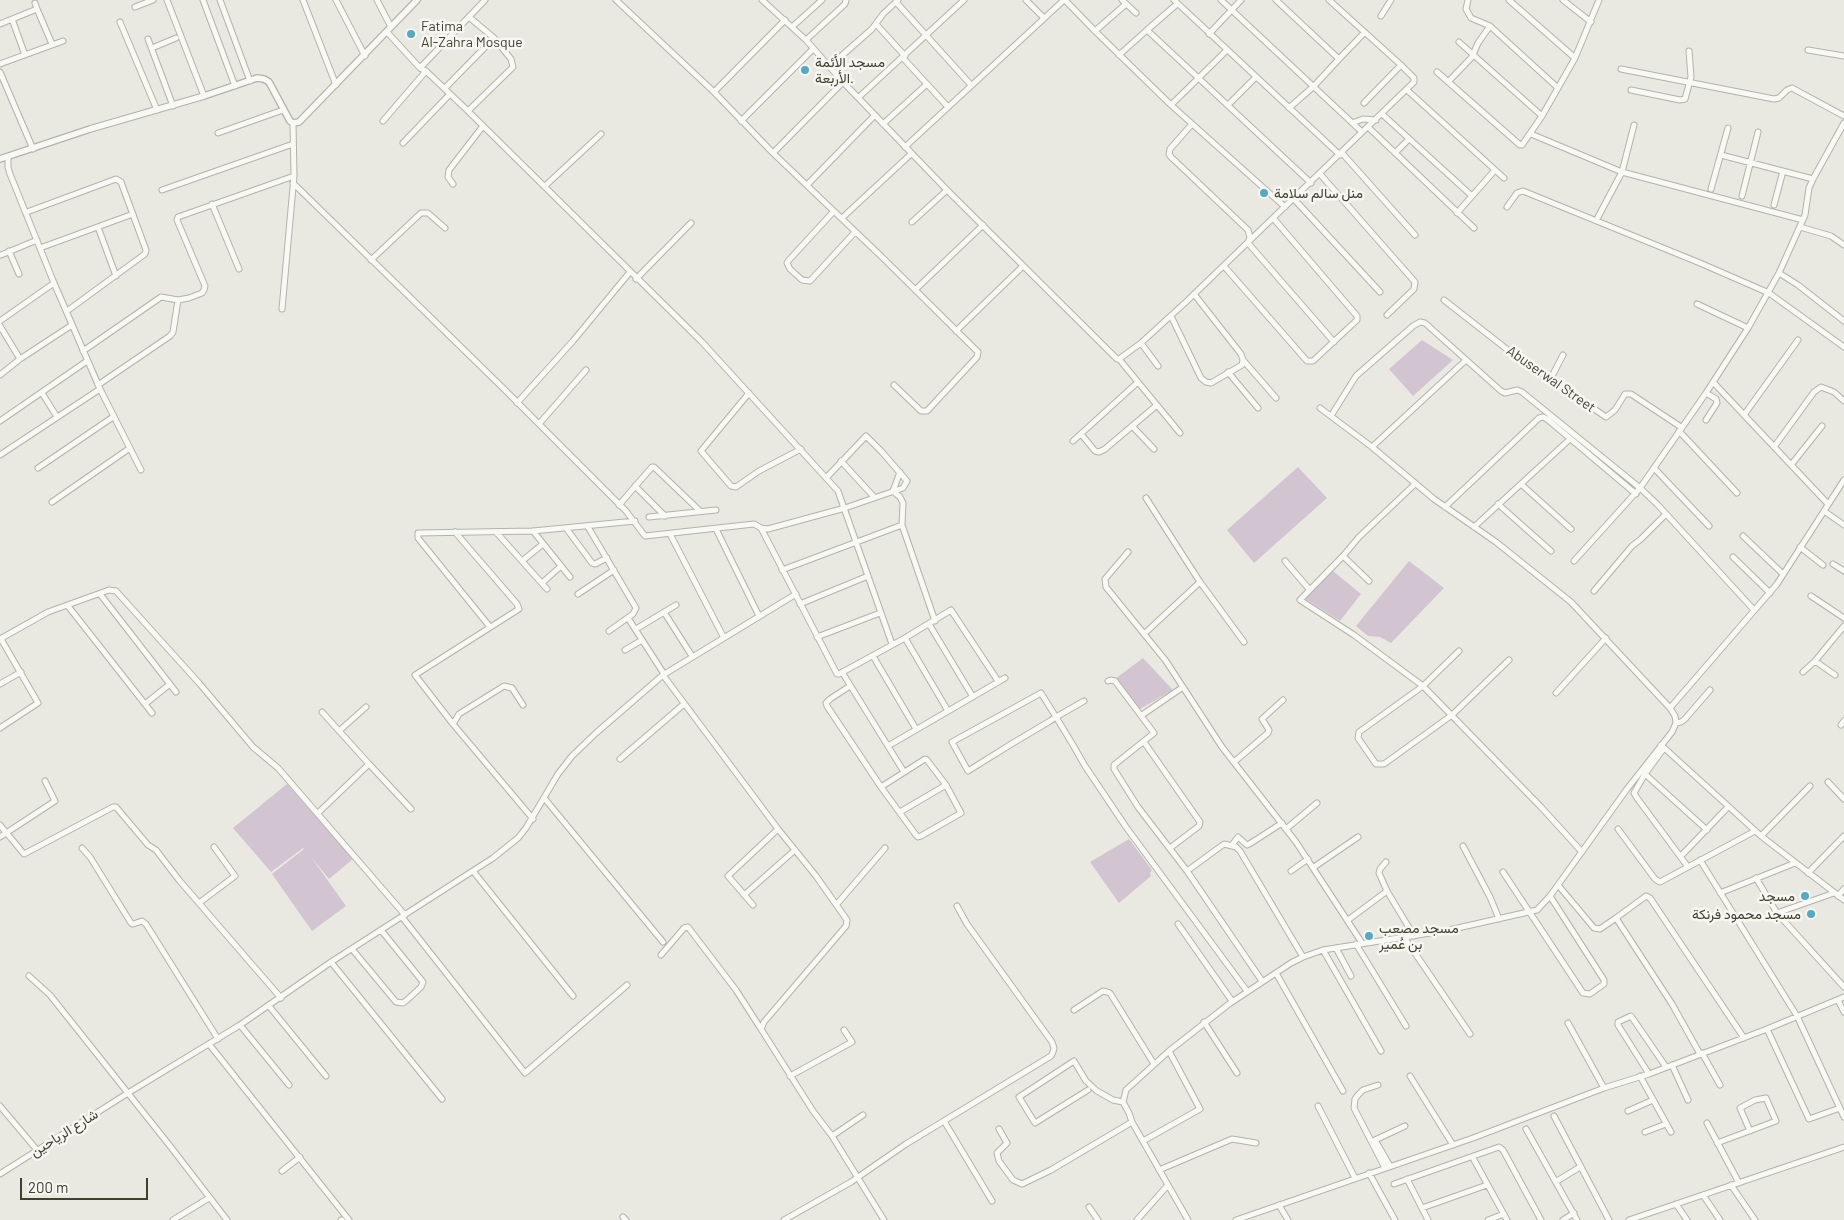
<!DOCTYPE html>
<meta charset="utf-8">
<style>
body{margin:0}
#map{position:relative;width:1844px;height:1220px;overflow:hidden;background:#e9e9e2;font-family:Barlow,sans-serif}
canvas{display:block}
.scale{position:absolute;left:20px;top:1178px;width:128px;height:22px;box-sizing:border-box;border:2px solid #40402c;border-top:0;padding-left:6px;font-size:15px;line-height:18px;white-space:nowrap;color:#40402c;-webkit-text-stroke:4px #f7f6f2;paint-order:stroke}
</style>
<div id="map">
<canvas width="1844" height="1220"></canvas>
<div class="scale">200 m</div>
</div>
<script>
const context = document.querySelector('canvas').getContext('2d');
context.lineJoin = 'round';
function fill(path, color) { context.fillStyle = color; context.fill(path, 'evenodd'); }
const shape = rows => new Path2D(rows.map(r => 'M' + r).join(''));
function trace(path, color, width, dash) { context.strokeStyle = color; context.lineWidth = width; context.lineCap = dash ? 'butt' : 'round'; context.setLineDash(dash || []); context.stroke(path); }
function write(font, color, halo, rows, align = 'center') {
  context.font = font + ' Barlow,Vazirmatn,sans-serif'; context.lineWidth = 5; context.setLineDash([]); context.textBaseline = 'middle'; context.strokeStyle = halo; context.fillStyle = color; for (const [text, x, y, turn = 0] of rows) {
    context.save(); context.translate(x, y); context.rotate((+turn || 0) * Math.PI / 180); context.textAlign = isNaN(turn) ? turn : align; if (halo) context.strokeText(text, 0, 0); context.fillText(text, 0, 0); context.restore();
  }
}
const green = shape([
 [1422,340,1453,360,1413,396,1389,369],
 [1298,467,1327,498,1254,563,1227,530],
 [1409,561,1444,588,1391,643,1380,637,1368,636,1356,626],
 [1333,571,1361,594,1340,621,1304,598],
 [1143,658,1173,690,1140,709,1115,679],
 [287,784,353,859,329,879,311,857,346,906,312,931,272,874,304,849,303,848,271,872,233,828],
 [1129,839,1152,870,1150,873,1151,876,1119,903,1090,862]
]);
const minor = shape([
 [167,0,204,96],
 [203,0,235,86],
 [220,0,250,81],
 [303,0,336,85],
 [336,0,365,56],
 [377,0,391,27],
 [616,0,714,92,773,153,883,258,978,352,977,357,927,411,921,411,894,385],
 [762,0,806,40,843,82,947,190,1117,359,1119,359,1141,343,1188,300,1414,82,1414,78,1401,65,1329,0],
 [1026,0,1044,18],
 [1065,0,1095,31,1171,105,1285,207],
 [1122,0,1136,13],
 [1174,0,1340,155],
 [1221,0,1362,132],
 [1276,0,1339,59,1314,86,1289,108],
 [1468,0,1466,9,1471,18,1490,26,1558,88],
 [1509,0,1575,58],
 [1563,0,1591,22],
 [896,2,971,85],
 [1177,4,1147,30,1311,183],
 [135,7,153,0],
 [37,9,52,44],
 [1381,16,1391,0],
 [12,19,25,55],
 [120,22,157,110],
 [0,24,37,9,35,3],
 [876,24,905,56],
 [792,27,822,0],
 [1095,31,1126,4],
 [387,32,420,68,426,71,468,111,702,342,838,491,892,644],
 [1209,34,1241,0],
 [148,39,173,106],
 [806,40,845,4,846,0],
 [1459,42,1542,116],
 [152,48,176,38],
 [1808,50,1844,56],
 [1119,55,1147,30],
 [903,58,948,107],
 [1339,59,1364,33],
 [0,64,63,41],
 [830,66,872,29,883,14,898,0],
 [420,68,485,0],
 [1621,69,1774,99,1779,98,1787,90,1792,88,1844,116],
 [0,72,33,149],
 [1437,72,1520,145,1522,145,1542,116,1575,58,1599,0],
 [1448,82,1472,57,1478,43,1490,26],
 [445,88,494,38],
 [1407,90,1504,178],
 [1631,90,1680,100,1685,99,1691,77,1689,51],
 [714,92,785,20],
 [859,97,964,0],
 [1364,103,1401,65],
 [1171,105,1227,50],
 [1228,105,1255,78],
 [468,111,513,67,511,59,494,38,469,17],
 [1382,114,1472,196],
 [383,121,426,71],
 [741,121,813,49],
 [1352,123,1363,119,1376,120],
 [883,124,927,84],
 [1192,124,1170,149,1169,154,1171,157,1248,230,1250,237,1248,243,1334,342],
 [1368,127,1474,228],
 [218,133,283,110],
 [1531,134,1622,172,1803,220],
 [403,143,450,94],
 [905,147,1064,0],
 [773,153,843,82],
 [1342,153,1415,235],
 [1395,153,1409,139],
 [1721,155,1813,179],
 [8,157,8,167,10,174,54,283,100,389,141,470],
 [1320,174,1415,282,1414,289,1387,315],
 [293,183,502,387,626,511,645,536,754,524,761,528,768,529,845,508,903,488,907,481,882,452,866,436,827,477],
 [453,184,448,177,449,170,483,126],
 [807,185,875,115],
 [545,186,601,134],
 [1711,189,1728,128],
 [162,190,293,144],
 [1742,196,1758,132],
 [1294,199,1380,292],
 [212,204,239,269],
 [1774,205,1783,171],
 [1507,207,1517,193,1523,191,1700,263,1769,293,1844,347],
 [834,211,789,260,787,263,790,269,802,280,810,281,855,232],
 [27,212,116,179,121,182,146,250,145,254,67,311],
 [1457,213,1495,170],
 [1598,217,1622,172,1634,125],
 [842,218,911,154],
 [912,222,947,190],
 [98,227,116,276],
 [1800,227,1831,236,1844,245],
 [40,248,133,214],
 [9,251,19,274],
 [1,255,37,240],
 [371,260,421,213,428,213,445,228],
 [1224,266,1307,361,1313,361,1357,320,1357,316,1274,219],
 [1779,273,1798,285,1844,321],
 [636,279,691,223],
 [915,290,983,225],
 [1194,294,1241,354,1243,360,1276,398],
 [1444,300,1513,354,1606,417,1615,410,1625,394,1631,394,1681,427],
 [1697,304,1748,328],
 [282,309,294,176,293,123],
 [1171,316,1201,378,1206,382,1211,383,1235,369,1242,365,1243,360],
 [0,321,54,283],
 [0,326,20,359],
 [956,331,1023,266],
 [1141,343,1158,366],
 [83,351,161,297,178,300,189,298,202,293,204,290,205,286,177,220,178,217,294,176],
 [1119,359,1180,433],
 [1228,372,1258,408],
 [0,375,20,359,72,325],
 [1550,380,1563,355],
 [1713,382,1828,504],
 [98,385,170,336,173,332,178,300],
 [42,393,57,417],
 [749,393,701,451,731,486,736,487,759,471,801,449],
 [517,403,573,341,630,272],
 [1744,415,1798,340],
 [1331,416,1356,376,1413,326,1420,322,1425,323,1501,391,1505,393,1517,390,1522,392,1640,488,1657,504,1754,610],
 [1706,420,1717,403,1716,399,1706,393],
 [0,421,87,361],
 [539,424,586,370],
 [1132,426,1154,449],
 [1679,431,1737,493],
 [1081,434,1095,451,1099,452,1105,449,1157,405],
 [1073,441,1138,382],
 [1372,447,1466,360],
 [1774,447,1814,392,1821,387,1834,392,1844,401],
 [0,455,100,389],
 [841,461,874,497],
 [1791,465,1822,426],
 [38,468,113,417],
 [1654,468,1709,526],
 [1521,484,1571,529],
 [635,486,665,516],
 [893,491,900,497,903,503,902,525],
 [893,491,900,472],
 [52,502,130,448],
 [1498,504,1551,551],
 [619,505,652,467,654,467,700,511],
 [1445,507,1539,418,1543,417,1547,419,1636,494],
 [1824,511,1844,525],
 [649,517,716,510],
 [588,527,636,608,633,614,609,631],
 [1474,527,1570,439],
 [566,528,592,563,595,564,607,558],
 [761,528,837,674,839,674,905,638,951,610,998,681],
 [716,529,759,616],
 [533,531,570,577],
 [455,532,517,604,519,609,415,675,453,724,533,819],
 [496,532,547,589],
 [670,534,724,638],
 [1743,536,1783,574],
 [1800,547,1823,565],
 [1128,552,1105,579,1106,587,1166,661,1222,747,1296,842,1362,943],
 [1343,556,1359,537,1415,484],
 [1733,557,1770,593],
 [522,561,543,544],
 [1285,561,1309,589],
 [1574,561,1640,488,1706,393,1748,328,1779,273,1805,215,1809,188,1813,179,1844,123],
 [1833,564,1844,571],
 [782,570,902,525,935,621],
 [1369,581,1343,556,1300,600,1354,635,1423,686,1541,807,1582,852],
 [1200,582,1244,642],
 [542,583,561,566],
 [1594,591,1632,546,1641,539,1666,514],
 [100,594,176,692],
 [578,594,614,570],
 [1811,596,1844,618],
 [800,604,868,576],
 [68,606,152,713],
 [664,612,692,656],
 [628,618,664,674],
 [929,624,973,697],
 [490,627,418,538,418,533,533,531,635,521],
 [636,629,676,605],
 [1144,634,1200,582,1146,498],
 [817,637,880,613],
 [905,638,948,711],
 [0,639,48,612,109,590,116,591,199,683,253,747,278,768,405,915],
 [625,650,642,640],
 [1459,651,1423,686,1359,732,1358,738,1376,764,1384,764,1452,715,1509,660],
 [873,656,916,729],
 [1815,661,1835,675],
 [842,672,904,772],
 [1803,672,1815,661,1844,626],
 [663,675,778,829,816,876,847,920,846,926,764,1022,761,1029,813,1111,832,1136,884,1220],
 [1108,681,1111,680,1115,681,1154,733,1114,765,1114,769,1138,807,1187,871,1262,981],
 [0,684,21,672],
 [850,686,830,699,826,703,827,706,881,787,916,835,918,837,921,836,961,813,946,785,927,760,925,759,881,787],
 [1556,693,1606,638],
 [1084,701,1056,717,1050,721,1013,743,968,771,952,742,1041,693,1056,717,1073,745,1085,766,1126,827,1247,991],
 [145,704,170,684],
 [1670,708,1777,584,1844,480],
 [322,712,369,764],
 [1142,715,1183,687],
 [1676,723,1681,722,1685,719,1710,690],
 [453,724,459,714,504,686,512,688,523,705],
 [1841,725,1844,721],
 [0,728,38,703,1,639],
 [339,731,366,707],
 [1144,742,1200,822,1199,826,1170,848],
 [1661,745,1761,836,1844,900],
 [888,746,1005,678],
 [1664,748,1645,774,1634,793,1637,798,1688,867],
 [620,759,684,704],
 [1234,762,1268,733,1269,730,1262,719,1283,700],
 [1645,774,1707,830],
 [1828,782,1844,799],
 [545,799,663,942],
 [900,812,946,785],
 [318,813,369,764,411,809],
 [0,825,24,854,113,807,116,807,148,845,156,850,179,880,281,998],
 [1286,829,1317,803],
 [1618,829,1655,879,1660,882,1755,831],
 [1761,836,1810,786],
 [0,837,55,801,45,781],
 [1232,845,1238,837,1247,845,1251,843,1282,823],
 [1463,846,1490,897,1499,919],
 [82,848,90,857,131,923,133,924,142,921,146,924,218,1039],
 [1681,856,1728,807],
 [1700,860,1797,1016,1844,1117],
 [1386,862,1380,869,1379,873,1387,891,1414,936],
 [1314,867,1358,837],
 [473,871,573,996],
 [1187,871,1224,844,1236,847,1240,851,1303,957],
 [1291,871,1308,859],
 [1503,872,1583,993,1590,994,1604,984,1604,980,1550,896],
 [1808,873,1844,836],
 [1756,878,1777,913,1844,987],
 [1558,885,1594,928,1600,929,1616,918],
 [1720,893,1795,863],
 [744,895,795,850],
 [1838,896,1844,889],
 [199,903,235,876,214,847],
 [837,904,885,848],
 [753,905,728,876,778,829],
 [1777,913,1834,893],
 [402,917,525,1073,627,985],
 [1348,920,1387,891],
 [1178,924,1232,1001],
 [1404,937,1470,1034],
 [1356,944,1406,1026],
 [1336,948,1351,976],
 [352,949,396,1002,403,1003,407,1000,421,987,423,982,381,930],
 [1323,950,1381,1051],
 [661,955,684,928,688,927,736,990,761,1029],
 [331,962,442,1099],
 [1276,973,1343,1091],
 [29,976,50,995,170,1146,227,1220],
 [1838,1000,1844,1012],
 [269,1006,326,1076],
 [1074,1010,1103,991,1107,992,1110,993,1154,1064],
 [1204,1022,1237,1073],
 [1568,1023,1604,1088],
 [240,1025,289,1085],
 [1767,1029,1809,1119,1840,1108],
 [209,1044,349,1220],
 [1702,1053,1720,1085],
 [1700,1054,1672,1004,1616,918,1646,896,1650,898,1744,1038],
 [1672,1065,1688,1100],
 [1649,1074,1618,1025,1618,1022,1631,1016,1666,1067],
 [790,1076,852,1042,844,1030],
 [1410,1076,1453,1145],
 [1640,1076,1671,1132],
 [1378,1085,1363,1090,1358,1095,1355,1099,1354,1108,1385,1168],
 [1088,1090,1035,1123,1019,1097,1074,1061,1086,1081,1097,1091,1113,1100,1123,1102],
 [0,1106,37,1150],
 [1318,1106,1355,1178],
 [1628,1111,1653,1100],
 [1554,1116,1609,1220],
 [944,1121,992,1201],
 [1707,1123,1739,1183],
 [999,1129,1007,1143,997,1153,999,1161,1013,1180,1022,1184,1051,1170,1132,1122],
 [1526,1129,1577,1220],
 [1645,1132,1666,1124],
 [832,1136,863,1115],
 [1143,1141,1200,1109,1169,1051],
 [1717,1143,1776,1121,1766,1098,1755,1100,1740,1108,1750,1131],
 [1473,1158,1507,1220],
 [1390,1166,1375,1140,1405,1126],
 [1159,1170,1232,1139,1256,1143],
 [282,1171,300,1157],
 [1369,1173,1395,1220],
 [0,1174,128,1093,240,1025,331,962,493,858,518,838,526,828,558,774,572,756,596,733,663,675,796,594],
 [1407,1179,1428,1220],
 [1557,1181,1580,1167],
 [1394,1184,1499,1147,1503,1150,1541,1220],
 [1731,1185,1755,1220],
 [1703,1195,1720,1220],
 [1676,1204,1687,1220],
 [1279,1205,1288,1220],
 [1089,1207,1098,1220],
 [1422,1208,1487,1185],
 [623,1217,626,1220],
 [173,1220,209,1198],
 [341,1220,342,1220],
 [784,1220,851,1182,906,1144,1051,1056,1053,1052,1054,1048,1052,1042,967,924,957,906],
 [1137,1220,1167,1186],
 [1188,1220,1132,1122,1129,1113,1123,1102,1126,1090,1169,1051,1229,1004,1291,963,1303,957,1323,950,1449,930,1537,910,1550,896,1627,789,1672,732,1676,723,1675,716,1670,708,1571,602,1496,542,1434,499,1372,447,1320,408],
 [1236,1220,1473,1138,1604,1088,1649,1074,1767,1029,1844,997],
 [1488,1220,1504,1214],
 [1563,1220,1574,1213],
 [1629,1220,1844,1147]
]);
const tertiary = shape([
 [0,159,90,129,204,96,257,78,264,79,269,82,290,121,293,123,299,122,417,0]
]);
const markers = [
 [411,34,5,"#53aac3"],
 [805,70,5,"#53aac3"],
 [1264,193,5,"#53aac3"],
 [1805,896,5,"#53aac3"],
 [1811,914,5,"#53aac3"],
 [1369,936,5,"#53aac3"]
];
const poiNames = [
 ["Fatima",421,26],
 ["Al-Zahra Mosque",421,42],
 ["مسجد الأئمة",815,62],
 ["الأربعة.",815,78],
 ["منل سالم سلامة",1274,193],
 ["مسجد",1795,896,"right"],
 ["مسجد محمود فرنكة",1801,914,"right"],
 ["مسجد مصعب",1379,928],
 ["بن عُمير",1379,944]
];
const streetNames = [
 ["Abuserwal Street",1551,379,35],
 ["شارع الرياحين",64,1133,-32]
];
fill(green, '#d2c4d1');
trace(minor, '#b3b3a8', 7);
trace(tertiary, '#b3b3a8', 8);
trace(minor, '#f8f8f5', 5);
trace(tertiary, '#f8f8f5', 5.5);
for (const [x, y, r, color] of markers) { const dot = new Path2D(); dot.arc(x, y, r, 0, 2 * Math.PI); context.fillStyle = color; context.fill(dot); trace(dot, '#f7f6f2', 2); }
write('14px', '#40402c', '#f7f6f2', poiNames, 'left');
write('14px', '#40402c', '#f7f6f2', streetNames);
</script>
